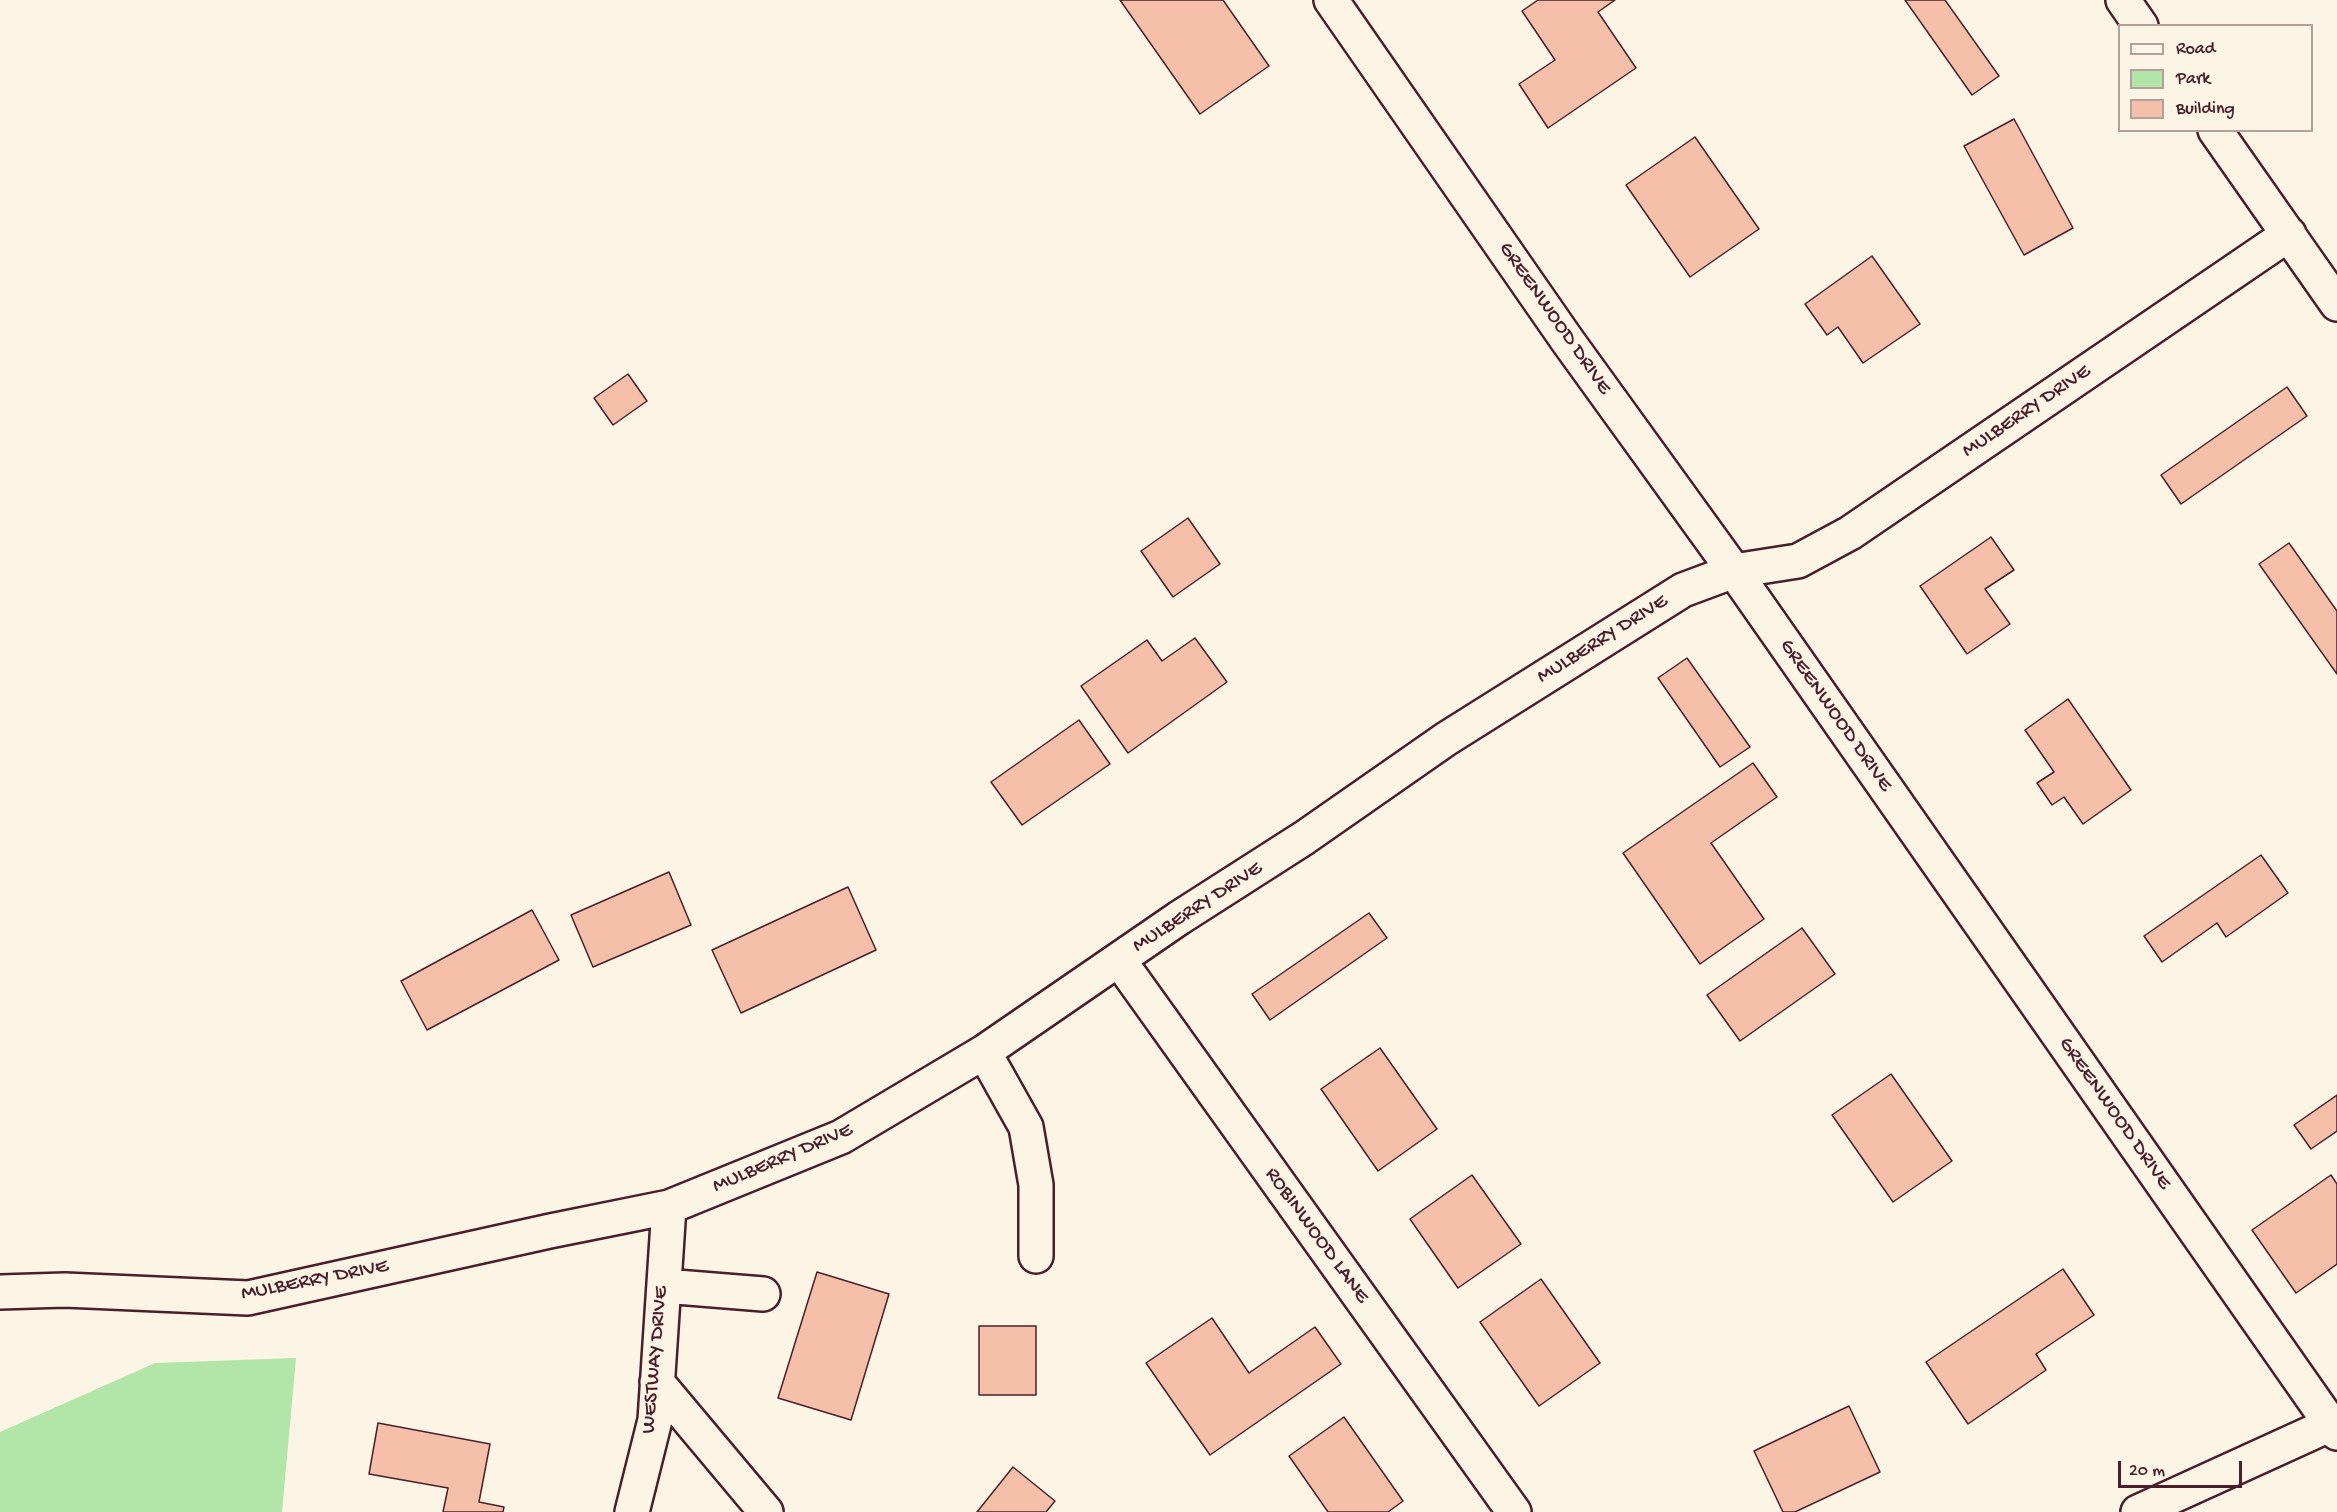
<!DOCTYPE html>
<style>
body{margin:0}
#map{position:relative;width:2337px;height:1512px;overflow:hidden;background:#fcf5e5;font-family:"Gochi Hand",sans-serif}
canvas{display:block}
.legend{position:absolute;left:2118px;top:24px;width:195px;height:108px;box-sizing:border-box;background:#fcf5e5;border:2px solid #b59f9b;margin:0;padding:8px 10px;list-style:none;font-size:18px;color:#4a1f2b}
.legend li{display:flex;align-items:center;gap:12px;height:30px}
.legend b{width:30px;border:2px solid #b59f9b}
.scale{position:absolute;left:2118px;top:1461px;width:124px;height:27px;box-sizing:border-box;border:3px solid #4a1f2b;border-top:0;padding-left:8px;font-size:18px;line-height:21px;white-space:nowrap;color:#4a1f2b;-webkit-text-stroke:4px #fcf5e5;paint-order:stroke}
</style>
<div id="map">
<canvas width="2337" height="1512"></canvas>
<ul class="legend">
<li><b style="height:8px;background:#fcf5e5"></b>Road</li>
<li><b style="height:16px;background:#b2e6a8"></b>Park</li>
<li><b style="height:16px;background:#f6bfaa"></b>Building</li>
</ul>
<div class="scale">20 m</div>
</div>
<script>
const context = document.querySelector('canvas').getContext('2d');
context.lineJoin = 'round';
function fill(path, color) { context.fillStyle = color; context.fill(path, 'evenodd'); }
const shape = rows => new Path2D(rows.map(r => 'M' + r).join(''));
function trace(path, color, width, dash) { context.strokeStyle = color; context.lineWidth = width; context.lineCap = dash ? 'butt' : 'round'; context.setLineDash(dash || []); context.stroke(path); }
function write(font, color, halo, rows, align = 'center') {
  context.font = font + ' "Gochi Hand",sans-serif'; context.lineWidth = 5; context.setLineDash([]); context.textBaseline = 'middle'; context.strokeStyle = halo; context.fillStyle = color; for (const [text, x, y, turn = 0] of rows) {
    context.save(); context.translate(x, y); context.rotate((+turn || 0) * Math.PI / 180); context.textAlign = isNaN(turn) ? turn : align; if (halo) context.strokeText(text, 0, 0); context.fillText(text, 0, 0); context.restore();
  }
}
const green = shape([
 [296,1358,282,1512,0,1512,0,1432,155,1363]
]);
const building = shape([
 [1120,0,1223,0,1269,66,1200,114,1120,0],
 [1538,0,1615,0,1598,12,1636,68,1548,128,1519,84,1555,60,1522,11,1538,0],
 [1905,0,1945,0,1999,76,1972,95,1905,0],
 [2014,119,2073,228,2024,255,1964,146,2014,119],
 [1695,137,1759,229,1690,277,1626,185,1695,137],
 [1872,256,1920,324,1863,363,1838,327,1827,335,1805,304,1872,256],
 [628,374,647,401,613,425,594,398,628,374],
 [2287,387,2307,416,2181,504,2161,475,2287,387],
 [1188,518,1220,564,1173,597,1141,551,1188,518],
 [1991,537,2014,570,1985,589,2010,624,1967,654,1920,586,1991,537],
 [2289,543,2337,611,2337,674,2259,564,2289,543],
 [1195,638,1227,682,1128,753,1081,686,1147,640,1162,661,1195,638],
 [1687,658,1750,747,1720,767,1658,678,1687,658],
 [2068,699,2131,790,2083,824,2064,797,2052,805,2037,783,2054,772,2025,730,2068,699],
 [1079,720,1110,764,1022,825,991,782,1079,720],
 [1753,763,1777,797,1711,843,1764,919,1700,964,1623,853,1753,763],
 [2261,855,2288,893,2226,937,2217,923,2162,962,2144,936,2261,855],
 [669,872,691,925,593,967,571,915,669,872],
 [848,887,876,950,741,1013,712,950,848,887],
 [532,910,559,960,427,1030,401,981,532,910],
 [1369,913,1387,938,1270,1020,1252,994,1369,913],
 [1802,928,1835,974,1740,1041,1707,995,1802,928],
 [1380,1048,1437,1129,1378,1171,1321,1089,1380,1048],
 [1891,1074,1952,1161,1893,1202,1832,1115,1891,1074],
 [2337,1095,2337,1131,2311,1149,2294,1125,2337,1095],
 [1472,1175,1521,1244,1458,1288,1410,1219,1472,1175],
 [2331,1175,2337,1184,2337,1264,2296,1293,2252,1230,2331,1175],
 [2063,1269,2094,1315,2036,1354,2046,1370,1968,1424,1926,1362,2063,1269],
 [817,1272,889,1294,851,1420,778,1398,817,1272],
 [1541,1279,1600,1363,1539,1406,1480,1322,1541,1279],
 [1212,1318,1249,1373,1315,1327,1341,1364,1210,1455,1146,1363,1212,1318],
 [979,1326,1036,1326,1036,1395,979,1395,979,1326],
 [1849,1406,1880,1472,1795,1512,1783,1512,1754,1451,1849,1406],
 [1344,1417,1403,1501,1388,1512,1328,1512,1289,1456,1344,1417],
 [378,1423,490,1444,479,1502,504,1507,503,1512,443,1512,448,1488,369,1474,378,1423],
 [1013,1467,1055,1501,1046,1512,977,1512,1013,1467]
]);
const street = shape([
 [1331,0,1567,340,1734,571,2337,1433],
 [2123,0,2141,26],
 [2215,130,2337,304],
 [1119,960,1514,1512],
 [984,1052,1026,1127,1036,1185,1036,1256],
 [664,1286,763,1294],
 [0,1292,65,1290,248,1298,550,1231,669,1207,841,1137,984,1052,1179,918,1304,838,1446,739,1683,590,1734,571,1798,561,1850,533,2289,234],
 [657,1382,766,1512],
 [632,1512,655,1420,669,1207],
 [2138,1512,2331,1424]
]);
const streetNames = [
 ["GREENWOOD DRIVE",1554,319,55],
 ["MULBERRY DRIVE",2027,412,-34],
 ["MULBERRY DRIVE",1603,640,-32],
 ["GREENWOOD DRIVE",1835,716,55],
 ["MULBERRY DRIVE",1198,908,-33],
 ["GREENWOOD DRIVE",2114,1114,55],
 ["MULBERRY DRIVE",783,1159,-23],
 ["ROBINWOOD LANE",1316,1236,54],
 ["MULBERRY DRIVE",315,1281,-11],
 ["WESTWAY DRIVE",656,1360,-85]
];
fill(green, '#b2e6a8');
fill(building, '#f6bfaa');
trace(building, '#4a1f2b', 1.5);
trace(street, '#4a1f2b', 38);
trace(street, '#fcf5e5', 33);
write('21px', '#4a1f2b', '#fcf5e5', streetNames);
</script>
